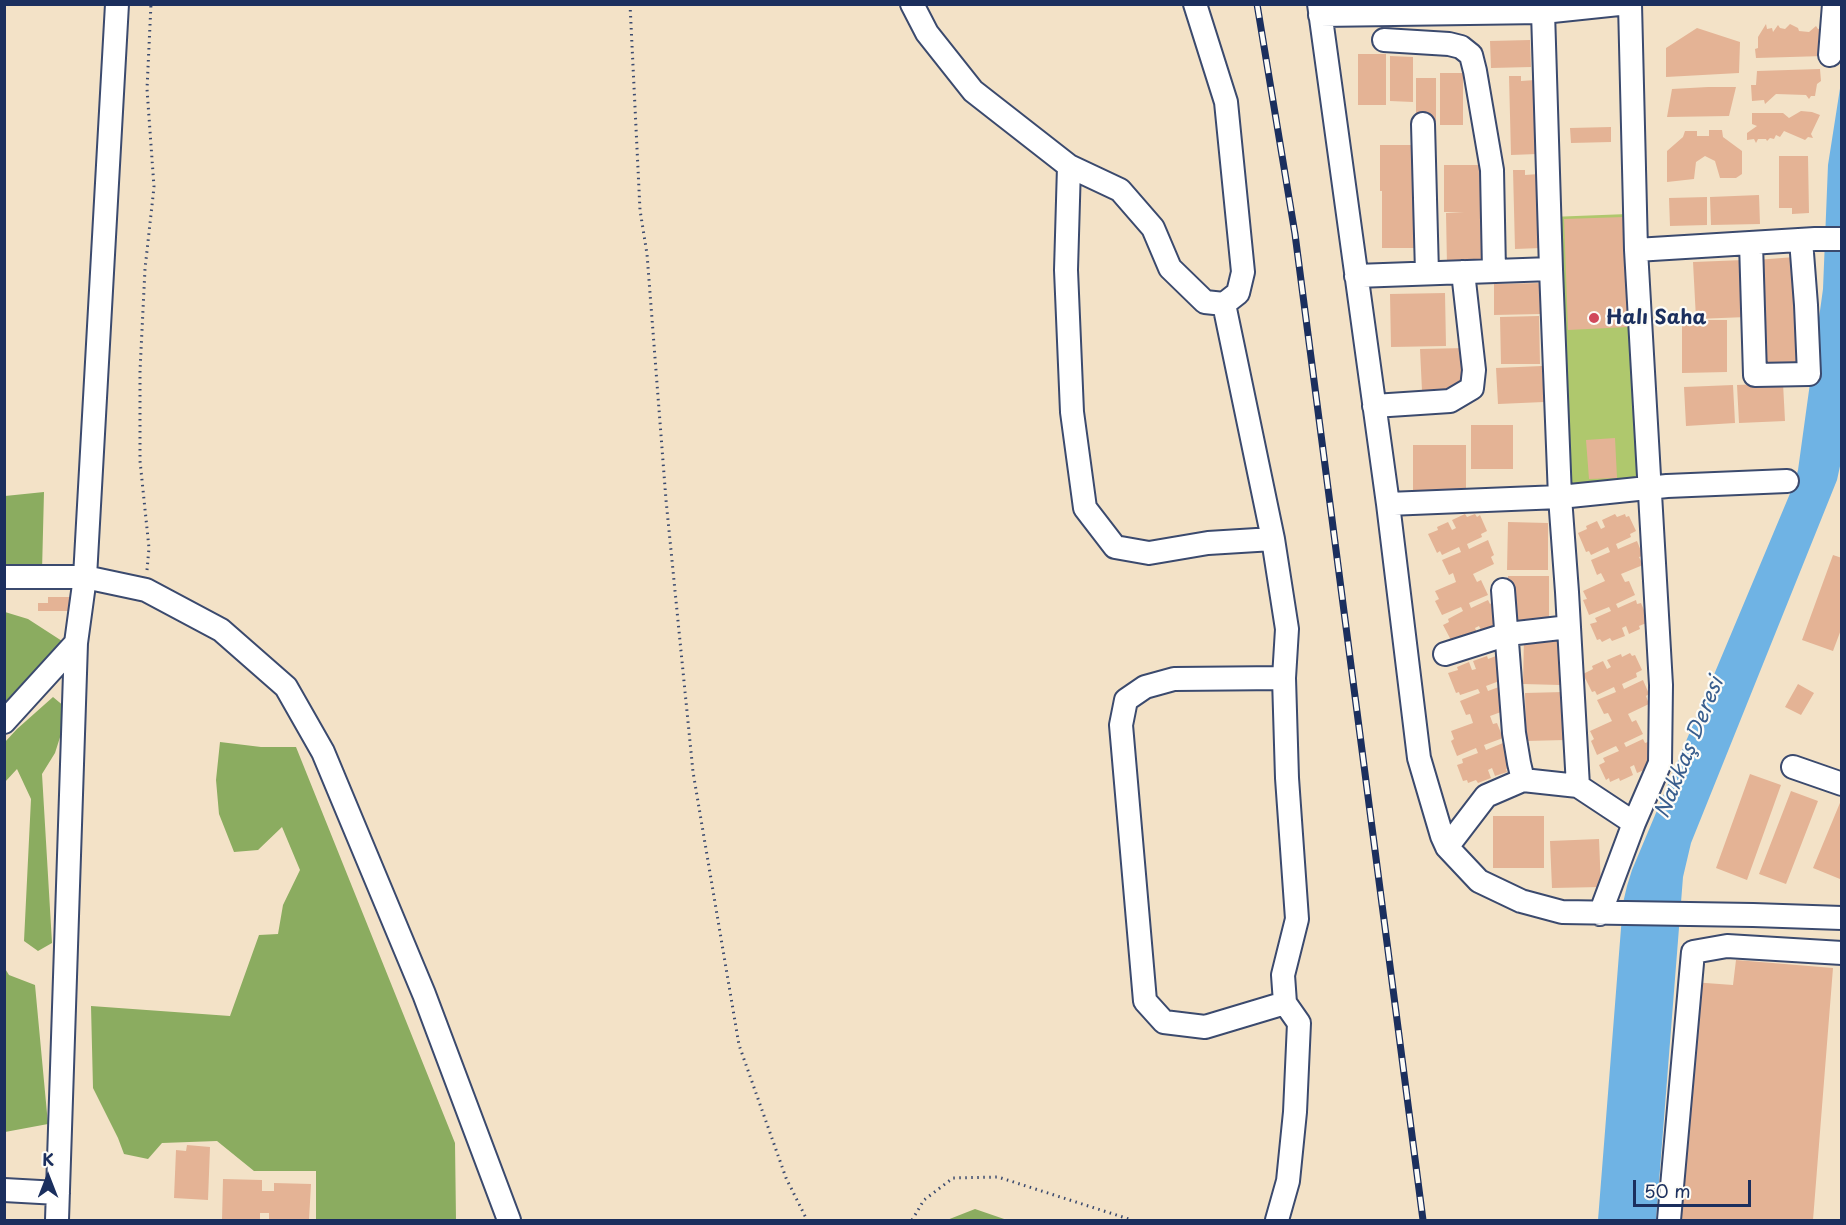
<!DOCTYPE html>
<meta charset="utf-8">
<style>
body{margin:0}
#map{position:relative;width:1846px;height:1225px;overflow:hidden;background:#f3e2c7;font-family:"Playpen Sans",sans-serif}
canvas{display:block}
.frame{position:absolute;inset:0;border:6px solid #1b2f5e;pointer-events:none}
.north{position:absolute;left:18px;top:1147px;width:60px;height:60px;-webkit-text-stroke:4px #fdfcf7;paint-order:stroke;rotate:0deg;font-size:16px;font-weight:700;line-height:24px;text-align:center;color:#1b2f5e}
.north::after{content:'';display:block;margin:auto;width:21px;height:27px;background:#1b2f5e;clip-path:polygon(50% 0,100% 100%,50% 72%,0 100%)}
.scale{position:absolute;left:1633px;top:1180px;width:118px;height:27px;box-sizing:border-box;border:3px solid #1b2f5e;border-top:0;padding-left:8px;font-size:18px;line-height:21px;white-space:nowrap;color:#1b2f5e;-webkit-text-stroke:4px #fdfcf7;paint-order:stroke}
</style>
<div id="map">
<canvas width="1846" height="1225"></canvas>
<div class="frame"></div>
<div class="north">K</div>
<div class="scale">50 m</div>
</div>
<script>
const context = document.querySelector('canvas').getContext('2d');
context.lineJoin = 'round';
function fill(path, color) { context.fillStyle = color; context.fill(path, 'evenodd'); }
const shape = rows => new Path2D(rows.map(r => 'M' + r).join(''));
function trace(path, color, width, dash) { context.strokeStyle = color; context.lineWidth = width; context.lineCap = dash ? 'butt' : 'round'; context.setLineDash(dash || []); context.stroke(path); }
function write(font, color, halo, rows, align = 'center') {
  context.font = font + ' "Playpen Sans",sans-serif'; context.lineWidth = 4.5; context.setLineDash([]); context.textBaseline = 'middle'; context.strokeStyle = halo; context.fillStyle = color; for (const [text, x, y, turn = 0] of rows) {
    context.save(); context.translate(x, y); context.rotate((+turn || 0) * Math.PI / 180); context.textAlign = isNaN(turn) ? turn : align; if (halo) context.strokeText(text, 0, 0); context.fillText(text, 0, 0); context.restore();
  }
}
const green = shape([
 [1628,214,1640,487,1559,486,1550,217]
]);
const forest = shape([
 [44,492,42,571,5,570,5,496],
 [5,612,28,619,62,641,5,702],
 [53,697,65,707,62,731,55,753,42,774,52,943,38,951,24,941,31,799,17,769,5,782,5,742,17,729],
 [220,742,261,747,296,747,455,1143,456,1220,316,1220,316,1171,254,1171,217,1141,162,1143,148,1159,124,1154,118,1138,93,1088,91,1006,230,1016,259,935,278,934,283,905,300,870,282,827,258,850,234,852,219,814,216,780],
 [4,967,9,975,35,985,48,1124,5,1132],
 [975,1209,1007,1220,947,1220]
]);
const water = shape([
 [1841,82,1842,457,1837,480,1691,843,1683,877,1656,1220,1598,1220,1623,903,1627,886,1632,870,1794,484,1798,470,1823,289,1828,165]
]);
const building = shape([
 [1766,24,1767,29,1772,28,1773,32,1778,25,1780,28,1785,29,1790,24,1798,28,1799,31,1809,32,1816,26,1818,29,1823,29,1824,56,1756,58,1755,49,1758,48,1758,37],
 [1697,28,1740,42,1739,73,1666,77,1666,48],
 [1530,40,1531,67,1491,68,1490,41],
 [1358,54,1386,54,1386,105,1358,105],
 [1390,56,1413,57,1413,102,1390,101],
 [1820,69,1821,81,1817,84,1815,96,1811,96,1809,99,1806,95,1776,94,1765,104,1764,100,1752,101,1751,85,1756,85,1757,71],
 [1440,73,1463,73,1463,125,1440,125],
 [1509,76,1521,76,1521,81,1535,80,1537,154,1511,155],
 [1416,78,1436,78,1436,122,1416,122],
 [1708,87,1736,87,1729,116,1667,117,1672,89],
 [1801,111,1812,112,1820,115,1811,134,1813,138,1808,137,1805,140,1784,131,1780,137,1776,135,1774,139,1770,138,1767,141,1766,139,1758,139,1756,143,1754,139,1747,140,1747,133,1757,126,1752,124,1752,113,1783,113,1789,118],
 [1611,127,1611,142,1571,143,1570,128],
 [1709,130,1722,130,1723,137,1742,151,1742,174,1736,178,1720,178,1715,161,1705,156,1696,162,1694,179,1667,182,1667,151,1683,137,1685,131,1697,131,1697,136,1709,136],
 [1380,145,1418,145,1419,248,1382,248,1382,191,1380,191],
 [1779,156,1808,156,1809,213,1792,214,1792,208,1779,208],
 [1444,165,1483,165,1486,265,1447,266,1446,213,1464,212,1444,212],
 [1513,170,1525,170,1525,175,1539,174,1541,248,1515,249],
 [1759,195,1760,224,1711,225,1710,197],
 [1707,197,1707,225,1670,226,1669,198],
 [1624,217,1628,327,1568,330,1564,219],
 [1795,257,1804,368,1765,371,1756,260],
 [1744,260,1747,317,1696,319,1693,262],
 [1541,283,1541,314,1494,315,1494,284],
 [1445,293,1446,346,1391,347,1390,294],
 [1539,316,1540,364,1501,364,1500,317],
 [1682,320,1727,320,1727,372,1682,373],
 [1466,348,1467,390,1422,391,1420,349],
 [1542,366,1544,402,1498,404,1496,368],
 [1783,383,1785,421,1739,423,1737,385],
 [1733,385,1735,423,1686,426,1684,387],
 [1471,425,1513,425,1513,469,1471,469],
 [1615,438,1617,478,1589,479,1586,440],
 [1413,445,1466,445,1466,492,1413,491],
 [1465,514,1467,517,1475,514,1477,517,1480,515,1487,531,1481,534,1482,537,1467,544,1469,549,1488,540,1494,555,1491,557,1494,564,1473,574,1477,582,1481,580,1488,595,1469,603,1471,608,1488,600,1490,604,1493,602,1502,621,1492,625,1494,628,1483,634,1479,626,1475,628,1478,635,1455,642,1454,639,1451,640,1443,625,1449,622,1448,619,1463,611,1461,607,1442,615,1435,601,1439,599,1435,591,1456,582,1453,573,1449,575,1442,560,1461,552,1459,547,1442,555,1440,551,1437,553,1428,534,1438,530,1437,527,1448,522,1452,530,1456,528,1452,520],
 [1615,514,1617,517,1625,514,1626,517,1629,516,1636,531,1630,534,1631,537,1616,544,1618,549,1637,541,1643,556,1639,557,1643,565,1621,574,1625,582,1629,581,1635,595,1616,604,1618,608,1636,600,1637,604,1641,603,1649,622,1639,626,1640,629,1629,634,1626,626,1622,628,1625,636,1612,641,1610,638,1602,642,1600,639,1597,640,1590,624,1597,622,1595,618,1611,611,1609,607,1589,615,1583,600,1587,599,1583,591,1605,581,1601,573,1597,575,1591,560,1610,552,1608,547,1591,555,1589,551,1586,552,1578,533,1587,529,1586,526,1597,521,1601,529,1605,527,1602,520],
 [1508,522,1548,523,1548,570,1507,570],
 [1833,555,1842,558,1842,627,1833,651,1802,640],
 [1508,576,1549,576,1549,624,1508,624],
 [48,597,70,597,70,611,38,611,38,603,48,603],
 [1524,637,1561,638,1560,685,1523,684],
 [1630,653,1632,656,1635,655,1642,670,1636,673,1637,677,1622,684,1624,689,1643,680,1649,694,1646,696,1649,704,1628,714,1632,722,1636,720,1643,734,1624,743,1626,747,1643,739,1645,743,1648,742,1657,761,1649,768,1637,773,1634,765,1630,767,1633,775,1620,781,1619,778,1610,782,1609,778,1606,780,1599,765,1605,762,1603,758,1619,751,1616,746,1597,755,1591,741,1594,739,1590,731,1612,721,1608,713,1604,714,1597,700,1616,692,1614,687,1597,695,1595,691,1592,692,1583,674,1593,669,1592,666,1603,661,1607,669,1611,667,1607,660,1621,654,1622,657],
 [1487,656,1488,659,1496,656,1502,680,1486,686,1488,691,1507,684,1512,708,1490,716,1493,724,1497,723,1503,738,1484,745,1486,750,1503,743,1505,747,1508,746,1516,765,1506,769,1507,772,1495,776,1492,768,1488,770,1491,778,1478,783,1476,780,1468,783,1467,780,1463,781,1457,765,1463,763,1462,759,1478,753,1476,748,1457,756,1451,741,1454,739,1451,731,1473,723,1470,714,1466,715,1460,701,1480,693,1478,689,1460,695,1459,692,1456,693,1448,673,1458,670,1457,667,1469,662,1472,670,1476,669,1473,661],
 [1798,684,1814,693,1801,715,1785,707],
 [1563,692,1565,740,1526,741,1525,693],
 [1750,774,1781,785,1747,880,1716,868],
 [1791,791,1818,801,1786,884,1759,874],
 [1842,798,1842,875,1840,879,1813,868],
 [1493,816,1544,816,1544,868,1493,868],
 [1599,839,1601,887,1552,888,1550,841],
 [1736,960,1833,968,1813,1220,1673,1220,1692,982,1733,985],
 [187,1145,210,1147,208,1200,174,1198,176,1150,186,1151],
 [223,1179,262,1180,262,1191,274,1191,274,1183,311,1184,309,1220,269,1220,269,1213,260,1213,260,1220,222,1220]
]);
const path = shape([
 [630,4,640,210,647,254,666,500,693,772,739,1045,786,1178,807,1220],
 [147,570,149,548,140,461,140,371,145,269,154,187,147,89,151,4],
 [912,1220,924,1200,953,1178,998,1177,1132,1220]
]);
const minor = shape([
 [912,4,927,33,973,91,1069,166,1120,190,1153,228,1170,268,1205,302,1224,304,1238,293,1243,272,1226,102,1195,4],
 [1319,4,1388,504,1419,758,1442,836,1447,847,1479,881,1521,901,1562,912,1753,915,1842,918],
 [1543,12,1551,269,1560,497,1567,592,1578,786],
 [1320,15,1543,12,1619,4],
 [1384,40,1449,44,1461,47,1471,55,1475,71,1492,170,1494,271],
 [1830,55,1834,4],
 [1423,124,1427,273],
 [1069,166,1066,270,1072,412,1085,508,1115,547,1149,553,1208,543,1273,539],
 [1751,243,1755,375,1809,374,1806,305,1801,240],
 [1636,250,1815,239,1842,239],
 [1356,276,1551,269],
 [1224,304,1273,539,1287,629,1284,678,1287,778,1297,919,1283,975,1285,1003,1299,1023,1295,1112,1288,1181,1277,1220],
 [1374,406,1450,401,1472,388,1474,370,1463,272],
 [1388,504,1560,497,1667,486,1787,481],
 [4,577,85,577,146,590,221,630,286,687,323,752,424,994,509,1220],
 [1503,590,1514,733,1519,763,1523,780],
 [1445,654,1508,634,1569,627],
 [1284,678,1174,679,1145,687,1126,700,1121,725,1145,1001,1164,1022,1205,1027,1285,1003],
 [4,722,76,643],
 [1793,767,1842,784],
 [1447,847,1486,796,1523,780,1578,786,1634,823],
 [1600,914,1634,823,1660,763,1661,685,1636,250,1630,4],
 [4,1190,58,1193],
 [57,1220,76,643,85,577,117,4],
 [1669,1220,1693,952,1727,946,1842,953]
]);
const rail = shape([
 [1257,4,1295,234,1423,1220]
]);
const markers = [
 [1594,318,6,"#d1495b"]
];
const poiNames = [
 ["Halı Saha",1606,318]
];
const waterNames = [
 ["Nakkaş Deresi",1690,748,-68]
];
fill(green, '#afc86d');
fill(forest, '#8bac60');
fill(water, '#6fb3e4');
fill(building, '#e4b395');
trace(minor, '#3b4a6e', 26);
trace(path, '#3b4a6e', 3, [1.5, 4.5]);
trace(minor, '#fff', 22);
trace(rail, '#1b2f5e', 7);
trace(rail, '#fdfcf7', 4.5, [14]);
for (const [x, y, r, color] of markers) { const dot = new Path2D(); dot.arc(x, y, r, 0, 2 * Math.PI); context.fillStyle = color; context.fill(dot); trace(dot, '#fdfcf7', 2); }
write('bold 20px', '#1b2f5e', '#fdfcf7', poiNames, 'left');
write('italic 21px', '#385d8d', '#fdfcf7', waterNames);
</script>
